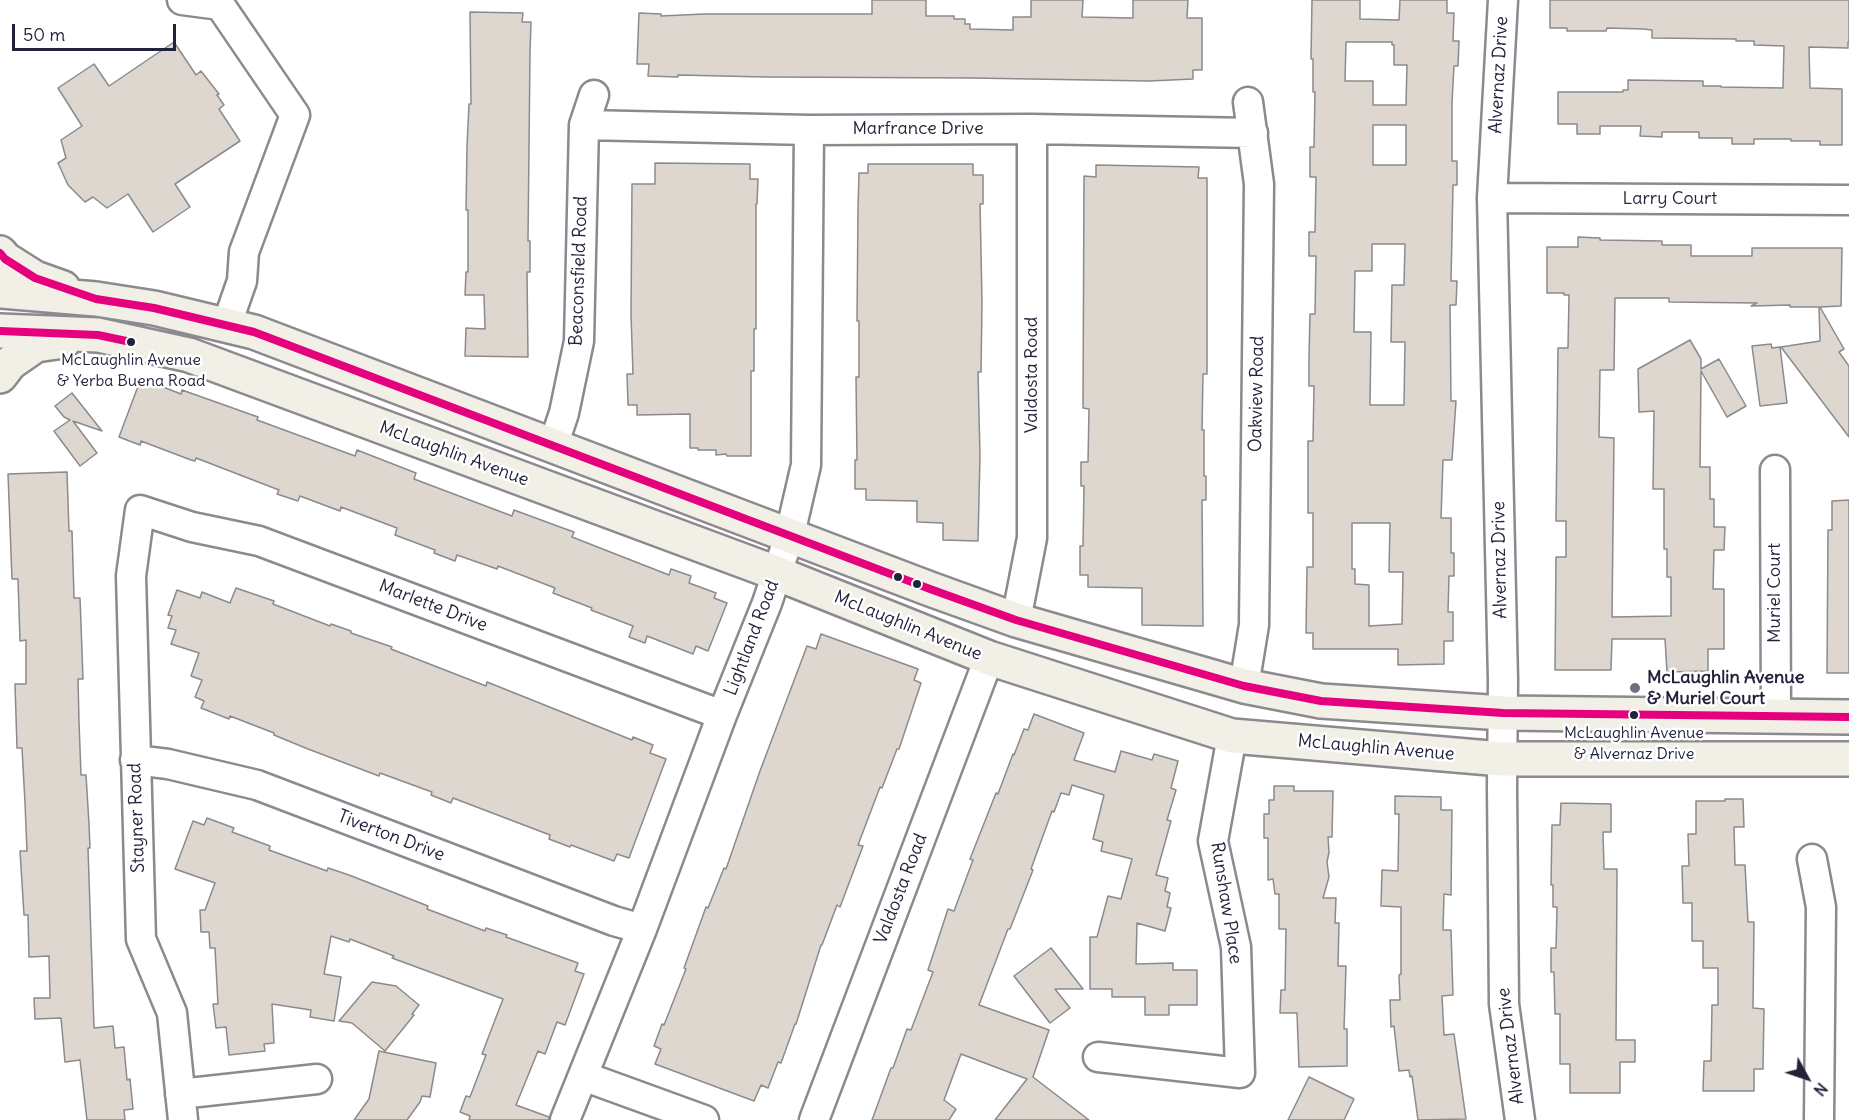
<!DOCTYPE html>
<style>
body{margin:0}
#map{position:relative;width:1849px;height:1120px;overflow:hidden;background:#fff;font-family:Delius,sans-serif}
canvas{display:block}
.north{position:absolute;left:1777px;top:1048px;width:60px;height:60px;-webkit-text-stroke:4px #fff;paint-order:stroke;rotate:130deg;font-size:16px;font-weight:700;line-height:24px;text-align:center;color:#22223b}
.north::after{content:'';display:block;margin:auto;width:21px;height:27px;background:#22223b;clip-path:polygon(50% 0,100% 100%,50% 72%,0 100%)}
.scale{position:absolute;left:12px;top:24px;width:164px;height:27px;box-sizing:border-box;border:3px solid #22223b;border-top:0;padding-left:8px;font-size:18px;line-height:21px;white-space:nowrap;color:#22223b;-webkit-text-stroke:4px #fff;paint-order:stroke}
</style>
<div id="map">
<canvas width="1849" height="1120"></canvas>
<div class="north">N</div>
<div class="scale">50 m</div>
</div>
<script>
const context = document.querySelector('canvas').getContext('2d');
context.lineJoin = 'round';
function fill(path, color) { context.fillStyle = color; context.fill(path, 'evenodd'); }
const shape = rows => new Path2D(rows.map(r => 'M' + r).join(''));
function trace(path, color, width, dash) { context.strokeStyle = color; context.lineWidth = width; context.lineCap = dash ? 'butt' : 'round'; context.setLineDash(dash || []); context.stroke(path); }
function write(font, color, halo, rows, align = 'center') {
  context.font = font + ' Delius,sans-serif'; context.lineWidth = 5; context.setLineDash([]); context.textBaseline = 'middle'; context.strokeStyle = halo; context.fillStyle = color; for (const [text, x, y, turn = 0] of rows) {
    context.save(); context.translate(x, y); context.rotate((+turn || 0) * Math.PI / 180); context.textAlign = isNaN(turn) ? turn : align; if (halo) context.strokeText(text, 0, 0); context.fillText(text, 0, 0); context.restore();
  }
}
const building = shape([
 [872,0,926,0,926,16,954,16,954,19,965,19,965,24,970,24,970,29,1013,30,1013,17,1031,17,1031,0,1083,0,1082,17,1133,18,1133,0,1188,0,1187,18,1202,18,1202,70,1193,70,1193,79,1149,81,972,78,766,77,678,75,678,77,648,76,649,64,637,64,639,13,661,14,661,16,704,14,872,14,872,0],
 [1312,0,1360,0,1360,19,1399,20,1400,0,1447,0,1447,13,1454,13,1453,41,1459,41,1458,66,1454,66,1452,102,1452,161,1457,161,1457,185,1453,185,1451,281,1457,281,1456,305,1450,305,1451,401,1456,401,1452,460,1443,460,1441,518,1451,518,1451,553,1454,553,1454,576,1449,576,1448,612,1453,612,1453,641,1444,641,1444,664,1398,665,1398,649,1313,649,1313,633,1306,633,1307,567,1313,567,1313,513,1308,513,1308,441,1313,441,1314,386,1309,386,1309,357,1310,314,1315,314,1316,256,1309,256,1309,232,1315,232,1316,177,1310,177,1310,147,1314,147,1315,92,1313,92,1313,59,1311,59,1312,0],
 [1346,42,1392,42,1392,45,1394,45,1394,65,1407,65,1406,105,1373,105,1373,81,1345,81,1346,42],
 [1373,125,1406,125,1406,165,1373,165,1373,125],
 [1372,244,1405,244,1404,285,1392,285,1391,342,1405,342,1404,405,1370,405,1371,332,1354,332,1355,271,1372,271,1372,244],
 [1352,523,1390,523,1389,572,1403,572,1402,624,1369,626,1369,585,1355,584,1355,569,1352,569,1352,523],
 [1550,0,1849,0,1849,42,1848,42,1848,48,1809,47,1810,88,1842,89,1842,145,1820,145,1820,141,1791,141,1791,139,1754,139,1754,144,1732,144,1732,138,1699,138,1699,132,1662,132,1662,137,1640,136,1641,126,1600,126,1600,134,1577,134,1577,124,1558,124,1558,92,1623,92,1623,90,1628,90,1628,80,1703,81,1703,86,1721,86,1721,87,1783,88,1784,46,1754,45,1754,41,1736,41,1736,39,1652,38,1652,30,1644,29,1607,28,1606,31,1567,31,1567,28,1550,28,1550,0],
 [470,12,523,13,522,22,531,22,530,53,528,241,530,241,530,272,527,272,528,357,465,356,466,328,485,329,484,295,465,295,466,272,468,272,468,210,466,210,467,147,469,104,471,104,470,12],
 [174,42,196,75,201,71,219,94,217,95,224,105,219,109,240,141,175,184,190,207,153,232,128,194,107,208,93,197,85,202,68,185,58,163,66,158,61,140,82,126,58,88,94,64,109,86,174,42],
 [655,163,750,164,750,179,758,179,757,204,756,204,756,329,754,329,754,371,751,371,751,456,727,456,726,454,716,455,716,450,698,450,698,448,690,448,690,414,637,415,637,405,628,405,627,374,633,374,631,315,632,184,655,184,655,163],
 [868,164,973,164,973,175,983,175,983,204,980,204,982,302,981,372,978,372,980,456,978,541,943,540,943,523,917,522,917,501,866,500,866,489,855,489,855,460,857,460,856,377,859,377,859,321,857,321,858,208,859,173,868,173,868,164],
 [1096,165,1199,167,1198,178,1207,178,1207,374,1203,374,1202,430,1204,430,1204,476,1206,476,1206,500,1202,500,1203,626,1142,625,1142,588,1088,587,1088,575,1080,575,1080,546,1083,546,1084,486,1081,486,1081,462,1088,462,1089,409,1083,408,1084,176,1096,177,1096,165],
 [1578,237,1600,238,1600,240,1662,241,1662,245,1691,245,1691,256,1752,256,1752,248,1842,248,1841,306,1820,307,1844,349,1839,352,1849,366,1849,437,1781,347,1820,341,1819,307,1790,307,1790,305,1751,306,1757,303,1669,302,1669,298,1615,298,1614,370,1600,370,1599,437,1614,438,1612,617,1671,616,1671,577,1667,577,1667,549,1664,549,1664,489,1653,489,1654,411,1639,412,1638,369,1690,340,1701,359,1701,369,1719,359,1746,406,1727,417,1701,371,1700,467,1710,467,1710,499,1714,499,1714,527,1725,527,1724,550,1714,550,1713,589,1724,589,1724,649,1708,649,1708,671,1667,672,1665,639,1612,639,1611,670,1555,670,1556,557,1566,557,1566,521,1556,521,1558,348,1568,348,1569,295,1564,295,1564,293,1547,293,1547,247,1578,247,1578,237],
 [1771,344,1772,348,1780,347,1787,403,1760,406,1752,346,1771,344],
 [140,381,157,387,158,385,181,394,182,390,258,417,257,420,355,456,357,450,416,473,414,479,512,516,514,510,560,527,574,532,572,537,669,575,671,569,691,576,689,583,716,593,714,598,727,603,708,651,696,646,693,654,647,636,645,643,629,637,633,626,591,610,592,608,553,593,555,588,498,566,497,569,457,555,455,561,434,553,435,550,395,535,397,528,341,507,340,511,300,496,298,501,277,494,279,490,196,458,195,461,191,460,141,441,140,445,119,437,140,381],
 [72,393,102,431,73,421,97,453,80,466,54,431,70,420,64,417,55,406,72,393],
 [67,472,69,531,72,531,74,598,80,598,83,679,78,679,79,722,81,775,86,775,89,824,90,848,88,848,94,1028,113,1026,115,1048,124,1047,127,1080,130,1079,133,1109,124,1110,125,1120,87,1120,80,1060,65,1062,61,1018,35,1019,34,998,50,998,49,956,29,957,28,915,24,915,20,851,27,851,25,803,22,748,17,748,15,684,26,684,26,640,20,641,18,579,12,579,8,474,67,472],
 [1849,500,1849,673,1827,673,1828,530,1832,530,1832,501,1849,500],
 [236,588,274,601,273,604,330,626,331,624,351,631,351,633,392,647,391,649,486,686,487,682,632,740,633,737,653,745,650,753,666,759,629,858,617,854,614,861,571,845,570,847,549,839,550,835,453,798,451,803,431,795,432,792,380,773,379,776,308,749,274,735,274,733,230,716,229,719,201,708,204,701,195,697,202,680,191,676,199,653,171,644,176,630,168,628,172,616,168,615,177,590,200,598,202,592,230,603,236,588],
 [821,634,918,669,914,680,921,683,899,749,897,749,882,788,880,787,858,845,863,846,840,907,837,905,822,945,821,945,796,1024,795,1024,781,1063,778,1062,768,1088,761,1085,754,1101,655,1064,661,1049,654,1046,662,1024,664,1025,686,969,684,968,706,907,708,908,724,868,726,869,760,771,807,646,816,649,821,634],
 [1034,714,1084,733,1074,760,1115,772,1121,751,1152,760,1154,754,1178,761,1171,788,1176,790,1167,820,1171,821,1156,875,1168,878,1165,891,1170,893,1167,907,1171,908,1165,931,1137,923,1136,964,1173,963,1173,970,1197,970,1197,1005,1169,1005,1169,1015,1145,1015,1145,997,1112,997,1112,989,1090,989,1090,937,1097,937,1108,896,1121,899,1132,859,1101,851,1103,842,1093,839,1104,795,1072,785,1069,795,1061,793,1054,812,1052,811,1031,869,1033,870,1010,929,1008,929,979,1005,1049,1030,1033,1077,1089,1120,995,1120,1027,1079,961,1054,944,1100,956,1109,949,1120,872,1120,891,1068,893,1068,907,1029,911,1030,933,972,928,970,948,909,954,911,973,860,970,859,996,793,998,794,1013,754,1014,755,1024,729,1028,730,1034,714],
 [1274,786,1294,786,1294,791,1333,791,1332,837,1328,837,1329,852,1327,862,1329,877,1323,898,1336,898,1335,923,1339,923,1338,966,1346,966,1344,1029,1347,1029,1347,1066,1299,1067,1297,1013,1280,1013,1281,990,1285,990,1286,929,1279,929,1279,894,1275,894,1273,879,1268,880,1268,838,1264,838,1264,814,1269,814,1269,800,1274,800,1274,786],
 [1395,796,1441,797,1441,810,1452,810,1451,895,1444,894,1443,930,1451,930,1453,995,1442,996,1444,1035,1454,1034,1466,1119,1418,1120,1412,1076,1410,1077,1409,1070,1399,1071,1394,1026,1391,1027,1390,1000,1400,1000,1399,975,1401,974,1401,907,1381,906,1382,870,1398,871,1399,814,1395,814,1395,796],
 [1725,799,1743,799,1744,827,1734,827,1735,865,1745,865,1748,922,1754,922,1753,1008,1764,1009,1763,1069,1754,1069,1754,1091,1703,1091,1704,1061,1711,1061,1712,1005,1718,1005,1718,968,1703,968,1703,941,1692,941,1692,903,1683,903,1682,866,1689,866,1688,834,1696,834,1696,801,1725,801,1725,799],
 [1561,803,1611,804,1611,832,1603,832,1604,869,1617,869,1616,1040,1635,1040,1635,1062,1620,1062,1620,1093,1570,1093,1570,1064,1560,1064,1560,1014,1555,1014,1554,972,1551,972,1551,948,1556,948,1557,907,1553,907,1553,885,1551,885,1552,825,1560,825,1561,803],
 [207,818,234,828,232,832,270,846,269,850,327,871,328,868,349,875,428,906,427,909,485,931,486,928,507,935,506,937,578,963,575,971,584,974,565,1025,557,1022,545,1054,538,1051,516,1105,549,1117,549,1120,469,1120,470,1116,460,1112,466,1096,470,1097,486,1055,482,1054,503,999,392,958,394,956,350,939,349,942,331,936,324,974,341,977,334,1021,310,1017,311,1010,272,1004,274,1043,264,1044,265,1051,229,1055,226,1027,216,1028,213,1004,218,1004,215,948,210,948,209,932,201,932,200,910,205,910,215,883,175,869,193,821,204,825,207,818],
 [1051,948,1083,989,1055,989,1070,1008,1050,1023,1014,976,1051,948],
 [372,982,396,986,419,1005,412,1014,414,1015,385,1051,352,1023,339,1021,372,982],
 [379,1051,436,1063,430,1097,422,1096,420,1102,407,1120,354,1120,369,1099,379,1051],
 [1309,1077,1354,1099,1344,1120,1288,1120,1309,1077]
]);
const minor = shape([
 [182,0,220,5,295,115,244,252,242,281,227,324],
 [1503,0,1492,198,1503,680,1502,787,1504,1004,1520,1120],
 [584,125,809,130,1032,129,1253,133],
 [1492,198,1849,200],
 [553,446,564,413,579,341,584,125,594,95],
 [1775,470,1776,717],
 [1016,620,1032,538,1032,129],
 [1244,686,1254,625,1259,184,1248,102],
 [135,760,168,764,257,785,614,921,642,929],
 [1812,859,1821,907,1819,1120],
 [1098,1057,1240,1073,1236,947,1213,841,1232,736],
 [583,1076,704,1120],
 [180,1094,317,1079],
 [183,1120,172,1013,141,939,131,576,140,510,192,527,259,541,722,715],
 [565,1120,642,929,722,715,767,603,790,534,806,465,809,130],
 [814,1120,989,658]
]);
const major = shape([
 [0,253,5,259,35,278,63,288],
 [0,291,96,299,154,308,254,332,930,589,1016,620,1244,686,1321,701,1503,713,1849,717],
 [0,331,98,335,189,355,776,573,989,658,1232,736,1502,759,1849,759],
 [0,376,10,363,36,345,64,341]
]);
const bus1 = shape([
 [0,253,5,259,35,278,96,299,154,308,254,332,930,589,1016,620,1244,686,1321,701,1503,713,1849,717],
 [0,331,98,335,131,342]
]);
const markers = [
 [131,342,5,"#22223b"],
 [898,577,5,"#22223b"],
 [917,584,5,"#22223b"],
 [1635,688,6,"#6f6f80"],
 [1634,715,5,"#22223b"]
];
const busNames = [
 ["McLaughlin Avenue",131,360],
 ["& Yerba Buena Road",131,381],
 ["McLaughlin Avenue",1634,733],
 ["& Alvernaz Drive",1634,754]
];
const streetNames = [
 ["Alvernaz Drive",1499,75,-87],
 ["Marfrance Drive",918,129],
 ["Larry Court",1670,199],
 ["Beaconsfield Road",579,271,-88],
 ["Valdosta Road",1032,375,-90],
 ["Oakview Road",1257,394,-89],
 ["McLaughlin Avenue",454,454,20],
 ["Alvernaz Drive",1500,560,-91],
 ["Muriel Court",1775,593,-90],
 ["Marlette Drive",433,606,21],
 ["McLaughlin Avenue",908,626,22],
 ["Lightland Road",752,638,-69],
 ["McLaughlin Avenue",1376,748,5],
 ["Stayner Road",137,818,-92],
 ["Tiverton Drive",391,836,21],
 ["Valdosta Road",901,889,-69],
 ["Runshaw Place",1226,903,81],
 ["Alvernaz Drive",1511,1046,-97]
];
const poiNames = [
 ["McLaughlin Avenue",1647,678],
 ["& Muriel Court",1647,699]
];
fill(building, '#ded7cf');
trace(building, '#8a8a8f', 1.5);
trace(minor, '#8a8a8f', 33);
trace(major, '#8a8a8f', 38);
trace(minor, '#fff', 28);
trace(major, '#f2efe6', 33);
trace(bus1, '#e5007d', 8);
for (const [x, y, r, color] of markers) { const dot = new Path2D(); dot.arc(x, y, r, 0, 2 * Math.PI); context.fillStyle = color; context.fill(dot); trace(dot, '#fff', 2); }
write('16px', '#22223b', '#fff', busNames);
write('18px', '#22223b', '#fff', streetNames);
write('bold 18px', '#22223b', '#fff', poiNames, 'left');
</script>
